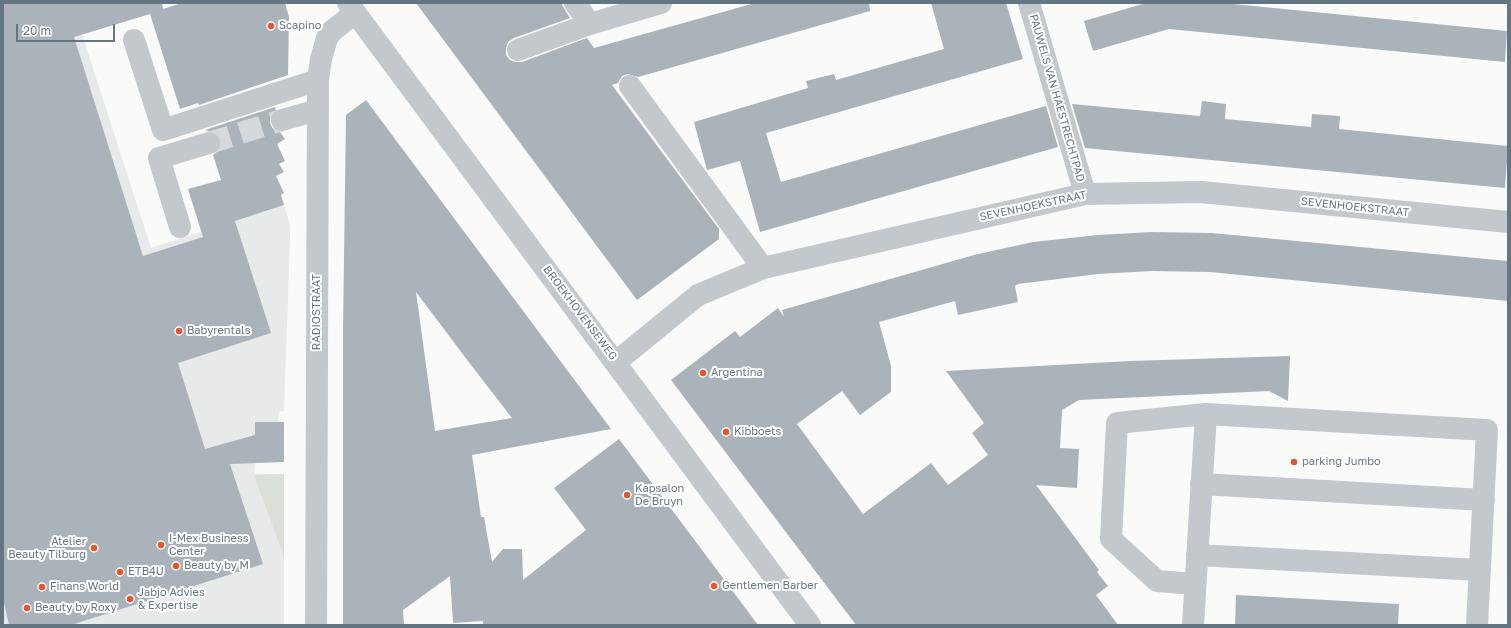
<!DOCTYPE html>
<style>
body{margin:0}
#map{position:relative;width:1511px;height:628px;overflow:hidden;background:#fafaf8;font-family:"Golos Text",sans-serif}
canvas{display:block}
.frame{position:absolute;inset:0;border:4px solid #657683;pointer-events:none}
.scale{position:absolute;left:16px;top:24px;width:99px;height:18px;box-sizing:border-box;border:2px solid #657683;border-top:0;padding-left:5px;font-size:12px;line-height:14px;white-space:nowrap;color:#657683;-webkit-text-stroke:3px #fff;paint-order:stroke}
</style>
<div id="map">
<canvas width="1511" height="628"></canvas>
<div class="frame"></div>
<div class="scale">20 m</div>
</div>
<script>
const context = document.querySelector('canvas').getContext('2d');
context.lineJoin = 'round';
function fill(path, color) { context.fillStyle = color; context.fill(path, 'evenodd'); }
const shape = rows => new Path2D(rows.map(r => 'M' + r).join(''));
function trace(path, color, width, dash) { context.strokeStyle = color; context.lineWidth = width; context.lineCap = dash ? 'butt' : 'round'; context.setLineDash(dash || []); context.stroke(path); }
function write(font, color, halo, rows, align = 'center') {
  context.font = font + ' "Golos Text",sans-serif'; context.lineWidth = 4; context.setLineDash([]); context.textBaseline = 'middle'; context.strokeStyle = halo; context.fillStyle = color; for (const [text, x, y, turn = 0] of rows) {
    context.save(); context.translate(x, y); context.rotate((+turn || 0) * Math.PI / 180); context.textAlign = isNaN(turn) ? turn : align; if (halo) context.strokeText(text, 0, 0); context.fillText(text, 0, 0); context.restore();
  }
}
const built = shape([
 [3,3,72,3,151,248,284,205,290,225,290,240,284,411,279,412,278,421,284,422,284,462,255,463,254,474,284,474,284,625,3,625]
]);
const green = shape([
 [284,474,284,557,254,475]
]);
const building = shape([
 [3,3,162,3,163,9,182,3,285,3,289,17,288,75,199,105,198,103,180,109,150,14,74,37,143,256,203,237,188,189,221,180,213,155,218,151,221,146,221,139,217,134,205,130,275,107,276,110,270,117,270,123,273,129,280,132,285,139,277,144,285,161,279,164,284,172,276,176,284,193,281,195,284,205,235,221,271,333,178,363,205,449,255,435,255,422,284,422,284,462,230,464,263,564,71,625,9,625,3,598],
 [416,3,561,3,570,18,514,38,508,42,506,48,506,55,510,60,516,62,522,62,587,38,594,48,755,3,869,3,870,11,638,77,628,74,622,76,618,83,612,85,719,229,719,239,637,300],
 [931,3,1006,3,1023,59,766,133,781,182,1046,106,1058,147,760,232,740,161,707,170,694,122,808,88,806,81,834,74,836,80,944,49],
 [1146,3,1223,3,1507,31,1505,62,1169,29,1093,51,1084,21],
 [366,100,611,429,472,455,481,517,484,517,492,562,503,549,522,549,523,580,586,530,554,488,619,439,758,625,483,625,483,621,453,623,450,576,403,610,404,625,343,625,343,329,346,115],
 [416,292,471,365,512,418,435,431],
 [1202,101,1226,104,1225,119,1311,127,1312,114,1340,116,1339,129,1508,146,1505,188,1085,148,1072,104,1200,116],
 [1152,232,1212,233,1508,261,1508,301,1210,272,1152,271,1098,274,1018,284,1015,286,1018,302,958,315,955,301,879,322,891,366,891,392,860,415,842,391,797,424,863,514,931,463,948,485,988,455,972,433,984,423,946,371,1130,361,1290,356,1288,401,1269,391,1079,400,1062,410,1060,448,1079,449,1077,488,1036,485,1099,570,1097,572,1108,586,1096,595,1118,625,856,625,671,380,735,331,740,337,778,308,784,317,782,310,974,255,1033,242,1098,235],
 [1236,595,1399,604,1398,625,1235,625]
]);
const minorTunnel = shape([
 [209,143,282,120]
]);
const minor = shape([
 [348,3,810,625],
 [575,3,590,24],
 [1029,3,1085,194],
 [134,40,163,130,318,80],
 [518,50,590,24,661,3],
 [630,86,763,268],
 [282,120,318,110],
 [180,227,159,158,209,143],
 [616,362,698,295,763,268,1085,194,1201,192,1508,222],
 [1201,484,1484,500],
 [1197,555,1480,570],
 [1195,584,1157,581,1111,539,1117,423,1206,414,1487,430,1477,625],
 [316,625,318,80,321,59,327,38,332,31,355,13],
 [1193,625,1206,414]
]);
const markers = [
 [271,26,4,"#e4572e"],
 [179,331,4,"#e4572e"],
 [703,373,4,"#e4572e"],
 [726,432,4,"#e4572e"],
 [1294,462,4,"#e4572e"],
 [627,495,4,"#e4572e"],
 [161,545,4,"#e4572e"],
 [94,548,4,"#e4572e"],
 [176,566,4,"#e4572e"],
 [120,572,4,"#e4572e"],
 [714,586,4,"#e4572e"],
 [42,587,4,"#e4572e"],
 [130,599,4,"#e4572e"],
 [27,608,4,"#e4572e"]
];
const poiNames = [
 ["Scapino",279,26],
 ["Babyrentals",187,331],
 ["Argentina",711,373],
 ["Kibboets",734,432],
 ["parking Jumbo",1302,462],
 ["Kapsalon",635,489],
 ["De Bruyn",635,502],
 ["I-Mex Business",169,539],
 ["Center",169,552],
 ["Atelier",86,542,"right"],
 ["Beauty Tilburg",86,555,"right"],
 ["Beauty by M",184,566],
 ["ETB4U",128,572],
 ["Gentlemen Barber",722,586],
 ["Finans World",50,587],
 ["Jabjo Advies",138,593],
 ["& Expertise",138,606],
 ["Beauty by Roxy",35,608]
];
const streetNames = [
 ["PAUWELS VAN HAESTRECHTPAD",1057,98,74],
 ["SEVENHOEKSTRAAT",1033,206,-12],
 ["SEVENHOEKSTRAAT",1355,207,6],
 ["RADIOSTRAAT",317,312,-90],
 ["BROEKHOVENSEWEG",580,313,53]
];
fill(built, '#e8e9e9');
fill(green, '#dadfd7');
fill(building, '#aab3b9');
trace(minorTunnel, '#d5d9db', 22, [22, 11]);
trace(minor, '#c3c8cc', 22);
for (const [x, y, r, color] of markers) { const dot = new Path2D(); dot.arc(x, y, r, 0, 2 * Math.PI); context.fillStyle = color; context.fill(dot); trace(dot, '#fff', 1.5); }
write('11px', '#657683', '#fff', poiNames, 'left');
write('11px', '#657683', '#fff', streetNames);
</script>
